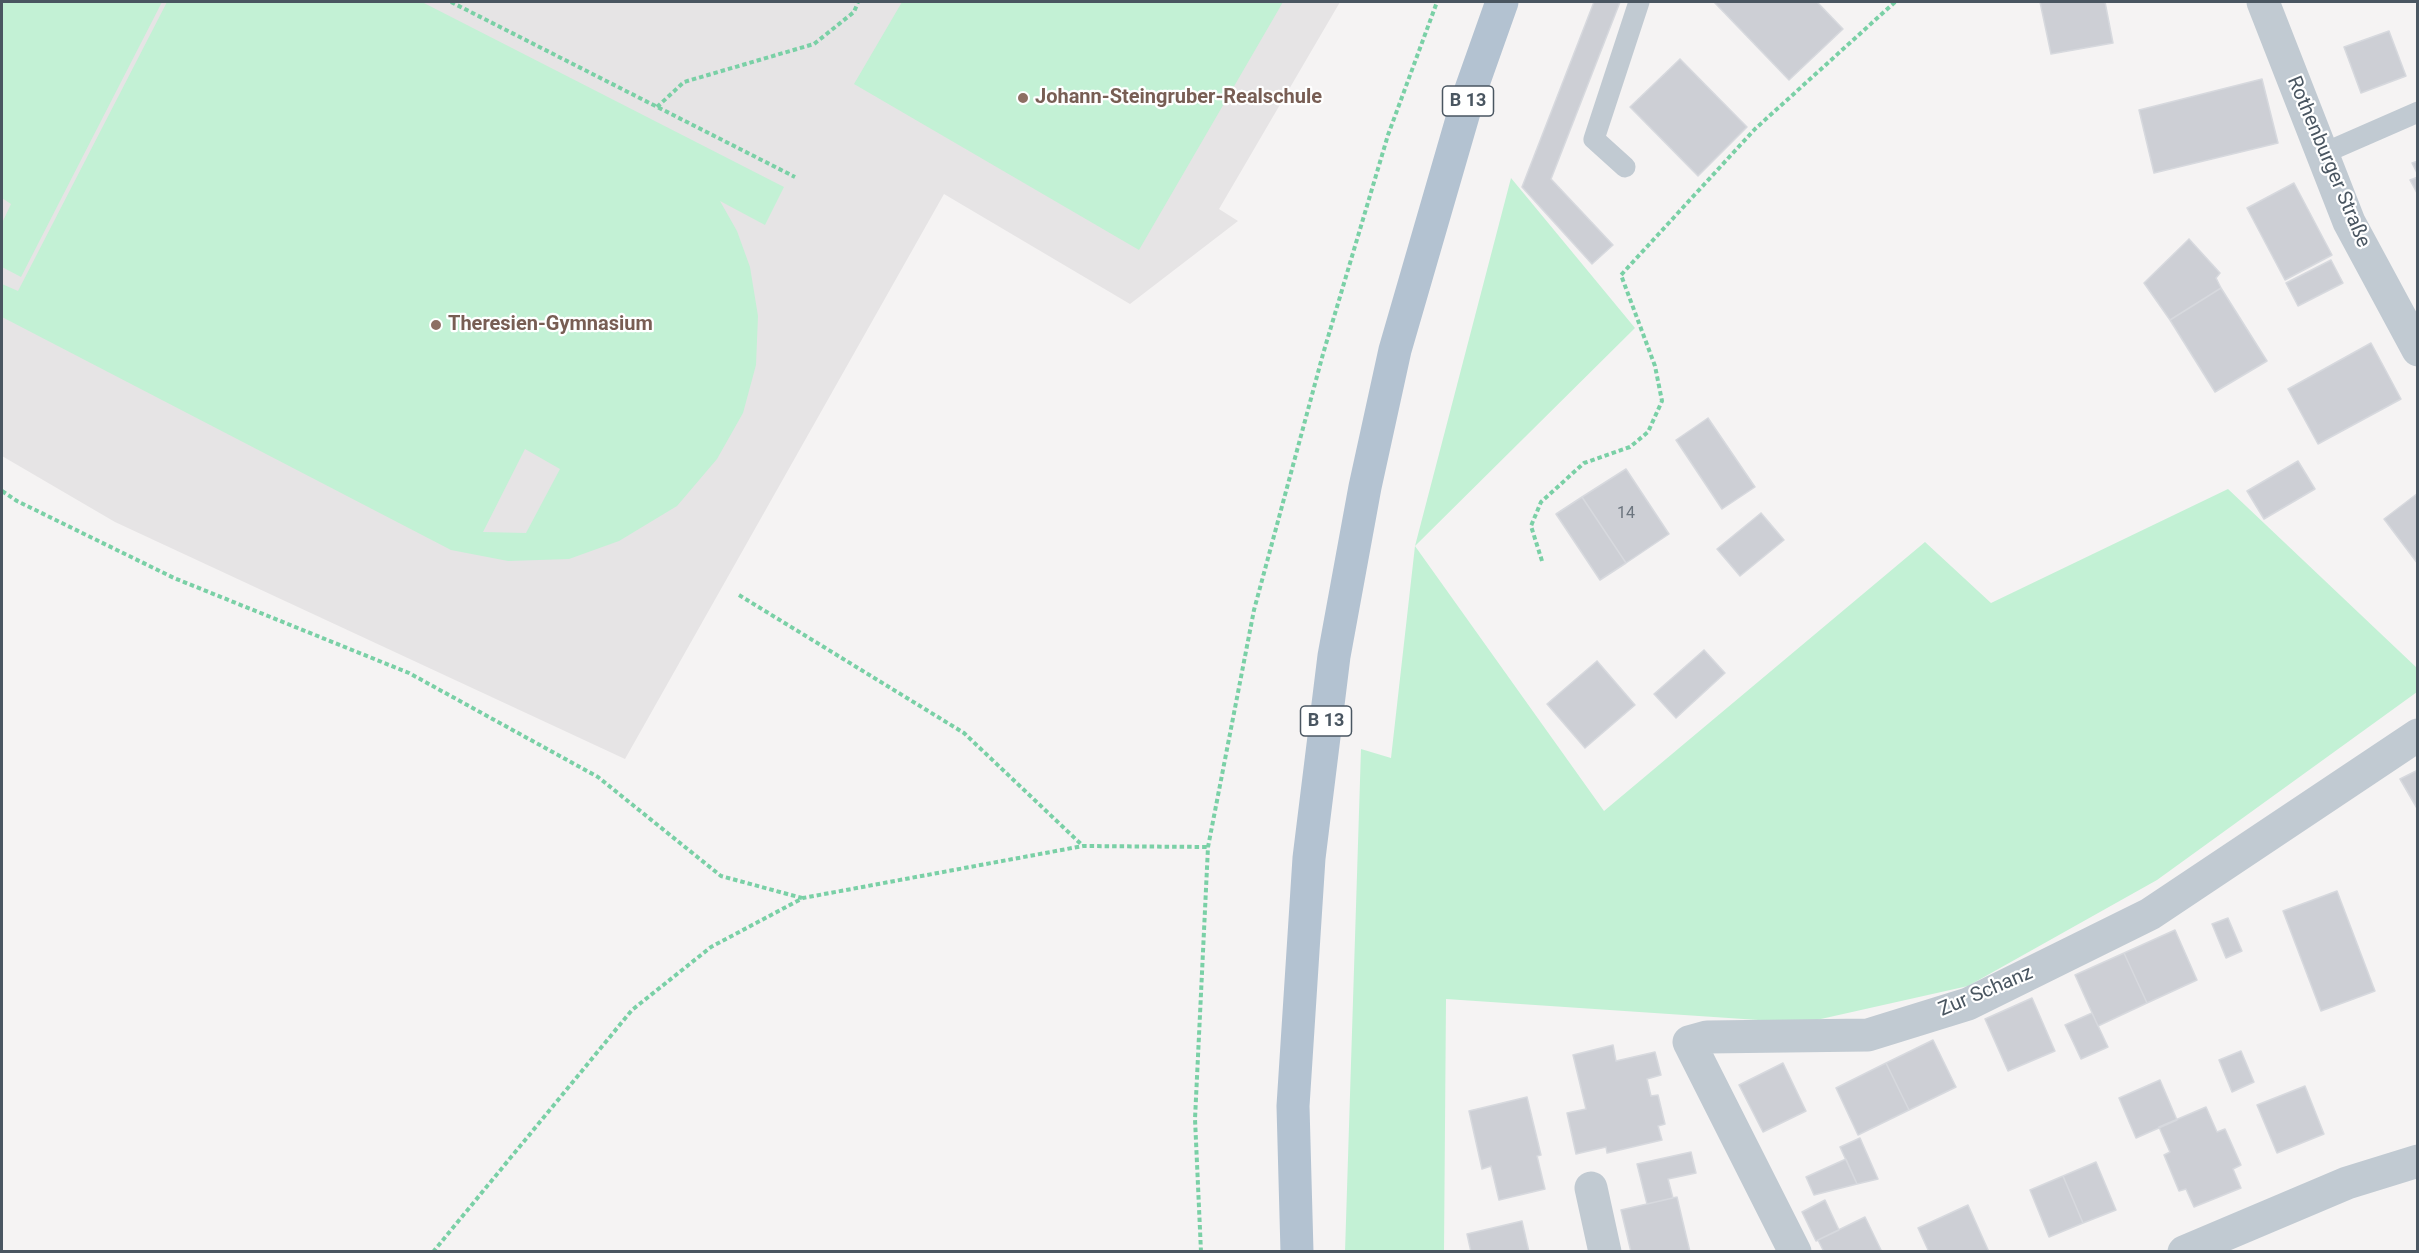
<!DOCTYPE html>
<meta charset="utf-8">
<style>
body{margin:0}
#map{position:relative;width:2419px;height:1253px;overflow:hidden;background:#f5f3f3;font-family:Roboto,sans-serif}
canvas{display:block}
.frame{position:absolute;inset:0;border:3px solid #4a5661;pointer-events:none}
</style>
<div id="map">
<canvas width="2419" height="1253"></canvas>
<div class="frame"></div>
</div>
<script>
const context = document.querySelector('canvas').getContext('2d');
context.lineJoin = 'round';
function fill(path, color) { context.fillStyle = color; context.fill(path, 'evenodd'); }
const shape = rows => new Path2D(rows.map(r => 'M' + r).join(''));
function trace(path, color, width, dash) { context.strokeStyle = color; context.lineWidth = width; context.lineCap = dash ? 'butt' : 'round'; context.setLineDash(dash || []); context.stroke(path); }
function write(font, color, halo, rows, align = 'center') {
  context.font = font + ' Roboto,sans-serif'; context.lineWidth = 4.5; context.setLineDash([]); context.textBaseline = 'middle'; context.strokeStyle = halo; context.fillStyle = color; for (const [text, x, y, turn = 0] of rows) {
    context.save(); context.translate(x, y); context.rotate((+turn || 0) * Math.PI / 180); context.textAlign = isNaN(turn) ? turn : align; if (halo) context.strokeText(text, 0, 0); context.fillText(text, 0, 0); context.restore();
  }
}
const education = shape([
 [2,2,1340,2,1219,209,1238,221,1130,304,944,194,625,759,115,522,2,456]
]);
const green = shape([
 [2,2,162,2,21,277,2,267,2,223,11,204,2,198],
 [167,2,422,2,784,187,765,225,720,201,737,231,750,267,758,316,756,365,743,413,717,459,677,506,619,541,569,559,508,561,451,550,2,317,2,284,18,291],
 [525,449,560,469,526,533,483,532],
 [902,2,1283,2,1139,250,854,84],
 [1511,178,1635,328,1415,546,1604,811,1925,542,1991,603,2228,489,2417,668,2417,692,2157,880,1968,986,1803,1023,1446,999,1444,1251,1345,1252,1361,749,1391,758,1415,546]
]);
const building = shape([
 [1594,2,1620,2,1551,179,1613,245,1592,264,1522,187,1594,2],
 [1714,2,1817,2,1843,29,1789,80,1714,2],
 [2040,2,2105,2,2113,43,2051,54,2040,2],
 [2389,31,2406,76,2361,93,2344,47,2389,31],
 [1680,59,1747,127,1698,176,1630,107,1680,59],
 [2262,79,2278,143,2154,173,2139,110,2262,79],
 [2418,161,2418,175,2412,163,2418,161],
 [2418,177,2418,195,2410,180,2418,177],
 [2294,183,2332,255,2285,280,2247,208,2294,183],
 [2189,239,2220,273,2216,278,2221,288,2170,320,2144,283,2189,239],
 [2331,260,2343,283,2298,306,2286,283,2331,260],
 [2221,288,2267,361,2215,392,2170,320,2221,288],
 [2371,343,2401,399,2318,444,2288,389,2371,343],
 [1708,418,1755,487,1722,509,1676,440,1708,418],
 [2298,461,2315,489,2264,519,2247,491,2298,461],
 [1626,469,1669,534,1626,563,1582,497,1626,469],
 [2418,493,2418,564,2384,519,2418,493],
 [1582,497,1626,563,1600,580,1556,514,1582,497],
 [1761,513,1784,540,1740,576,1717,549,1761,513],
 [1704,650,1725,673,1676,718,1654,694,1704,650],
 [1597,661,1635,705,1585,748,1547,704,1597,661],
 [2418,770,2418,810,2400,779,2418,770],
 [2337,891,2375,991,2321,1011,2283,911,2337,891],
 [2228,918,2242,951,2226,958,2212,924,2228,918],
 [2175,930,2197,980,2147,1003,2124,953,2175,930],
 [2124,953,2147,1003,2098,1026,2075,975,2124,953],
 [2032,998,2055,1051,2008,1071,1985,1019,2032,998],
 [2092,1013,2108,1047,2081,1059,2065,1025,2092,1013],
 [1933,1040,1956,1087,1909,1110,1886,1063,1933,1040],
 [1613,1045,1616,1061,1655,1052,1661,1075,1647,1079,1651,1096,1658,1095,1665,1124,1658,1126,1662,1140,1607,1153,1606,1147,1576,1154,1567,1113,1586,1109,1573,1055,1613,1045],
 [2241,1051,2254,1082,2232,1092,2219,1060,2241,1051],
 [1783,1063,1806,1111,1763,1132,1739,1085,1783,1063],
 [1886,1063,1909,1110,1858,1135,1836,1088,1886,1063],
 [2160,1080,2177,1120,2136,1138,2119,1098,2160,1080],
 [2305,1086,2324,1134,2277,1153,2257,1105,2305,1086],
 [1527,1097,1541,1155,1537,1156,1545,1189,1499,1200,1491,1166,1482,1169,1469,1111,1527,1097],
 [2206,1107,2217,1132,2225,1129,2241,1165,2233,1169,2241,1188,2194,1207,2186,1189,2179,1191,2164,1155,2170,1152,2159,1127,2206,1107],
 [1860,1138,1878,1179,1857,1184,1840,1147,1860,1138],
 [1691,1152,1696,1173,1668,1179,1673,1198,1647,1204,1637,1164,1691,1152],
 [1846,1159,1857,1184,1814,1195,1806,1177,1846,1159],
 [2096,1162,2116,1210,2083,1223,2063,1176,2096,1162],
 [2063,1176,2083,1223,2049,1237,2030,1190,2063,1176],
 [1677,1197,1690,1252,1631,1252,1621,1210,1677,1197],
 [1825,1200,1839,1230,1816,1241,1802,1212,1825,1200],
 [1968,1205,1989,1252,1929,1252,1918,1228,1968,1205],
 [1865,1217,1882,1252,1824,1252,1818,1240,1865,1217],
 [1522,1221,1529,1252,1471,1252,1467,1234,1522,1221]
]);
const path = shape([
 [451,2,795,177],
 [657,107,684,82,814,44,854,12,858,2],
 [2,491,17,501,174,578,409,673,598,777,721,876,802,898],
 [1542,561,1531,526,1541,502,1584,463,1630,447,1648,432,1662,401,1655,366,1621,275,1755,129,1895,2],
 [739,595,964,733,1082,845],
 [433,1252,632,1010,711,947,803,898,1083,846,1208,847],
 [1201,1252,1195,1119,1208,847,1254,610,1323,354,1388,135,1437,2]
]);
const service = shape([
 [2322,154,2418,112],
 [1625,167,1594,139,1639,2]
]);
const minor = shape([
 [2263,2,2349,222,2418,350],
 [1591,1188,1605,1252],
 [1795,1252,1689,1042,1707,1037,1868,1035,1968,1004,2150,914,2418,735],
 [2184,1252,2347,1183,2418,1161]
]);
const primary = shape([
 [1297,1252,1293,1106,1309,858,1334,656,1365,487,1395,350,1469,95,1502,2]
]);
const markers = [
 [1023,98,6,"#8d6e63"],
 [436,325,6,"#8d6e63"]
];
const numberNames = [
 ["14",1626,514]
];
const shields = [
 [1468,101,51],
 [1326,721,51]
];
const shieldNames = [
 ["B 13",1468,101],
 ["B 13",1326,721]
];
const educationNames = [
 ["Johann-Steingruber-Realschule",1035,98],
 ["Theresien-Gymnasium",448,325]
];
const streetNames = [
 ["Rothenburger Straße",2328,162,67],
 ["Zur Schanz",1986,992,-23]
];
fill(education, '#e6e4e5');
fill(green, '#c3f1d5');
fill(building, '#cdcfd5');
trace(building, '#d7d9de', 1.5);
trace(path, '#7ad0a6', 4, [4.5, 3]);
trace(service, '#c1cad2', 21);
trace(minor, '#c1cad2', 33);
trace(primary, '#b3c2d1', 33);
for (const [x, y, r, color] of markers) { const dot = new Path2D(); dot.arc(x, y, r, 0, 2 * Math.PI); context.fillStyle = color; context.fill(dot); trace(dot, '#fff', 2); }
write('16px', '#6b747e', null, numberNames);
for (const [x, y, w] of shields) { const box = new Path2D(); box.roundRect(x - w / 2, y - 15, w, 30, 4.5); context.fillStyle = '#fff'; context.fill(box); trace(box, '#4a5661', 1.5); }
write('bold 18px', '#4a5661', null, shieldNames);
write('bold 20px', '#785e54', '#fff', educationNames, 'left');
write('20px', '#4a5661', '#fff', streetNames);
</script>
